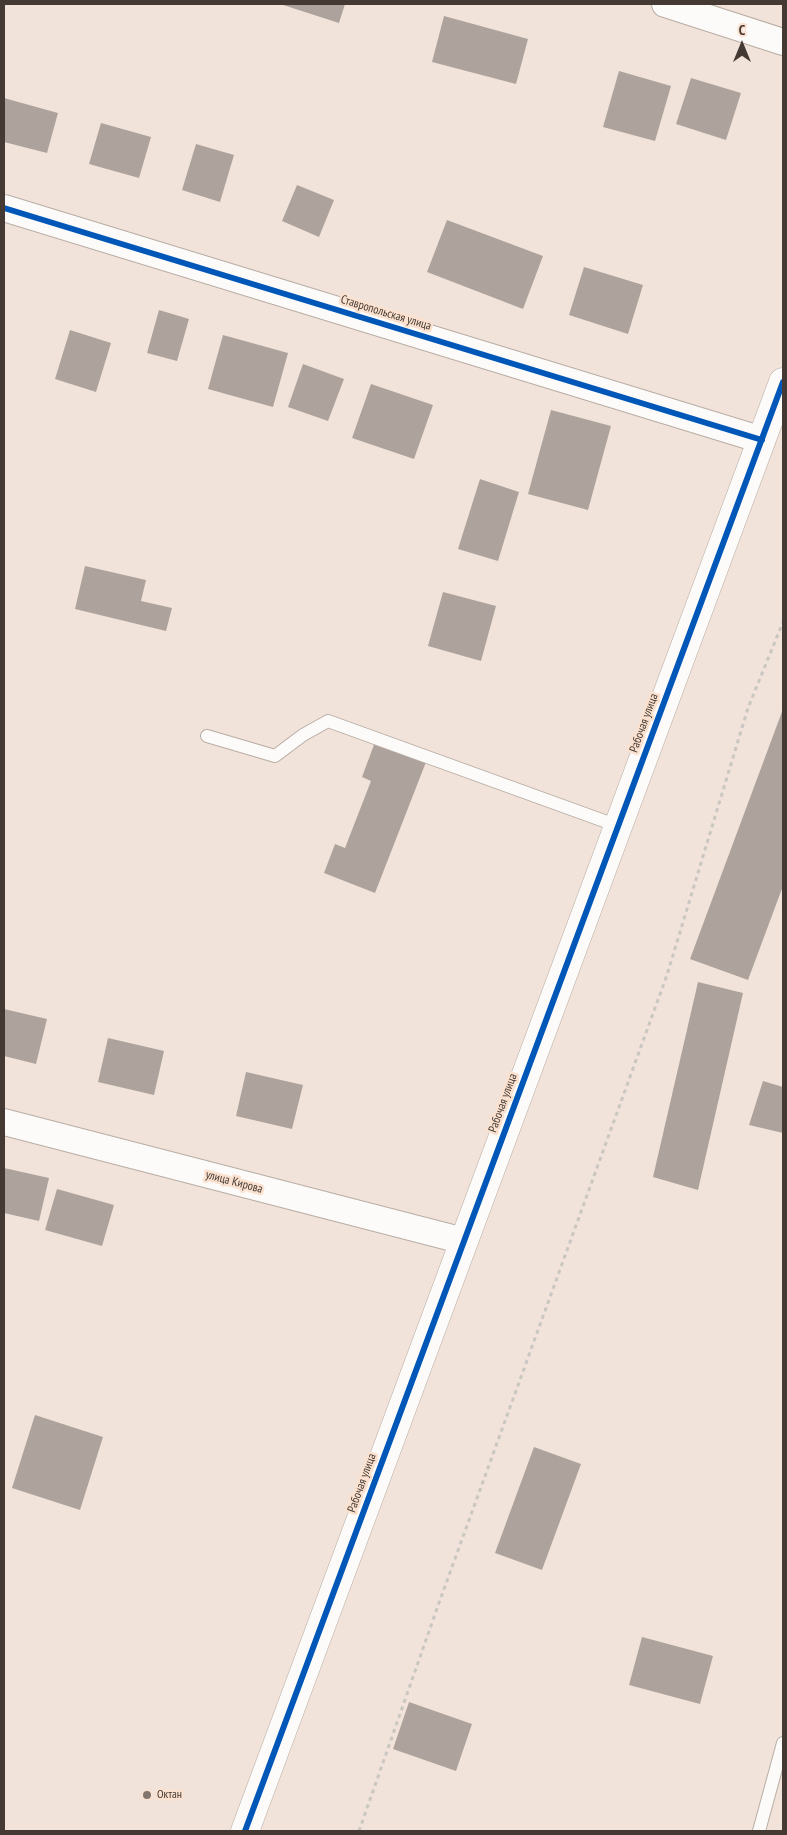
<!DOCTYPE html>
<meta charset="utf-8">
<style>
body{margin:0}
#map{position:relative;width:787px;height:1835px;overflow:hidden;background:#f1e3d9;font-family:"PT Sans Narrow",sans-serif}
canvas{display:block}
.frame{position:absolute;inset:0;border:5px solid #443a33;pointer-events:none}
.north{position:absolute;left:717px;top:20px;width:50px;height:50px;-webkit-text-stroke:4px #fbe1cf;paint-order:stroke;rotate:0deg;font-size:14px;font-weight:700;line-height:20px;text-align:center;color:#443a33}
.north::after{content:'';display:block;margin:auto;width:18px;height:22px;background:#443a33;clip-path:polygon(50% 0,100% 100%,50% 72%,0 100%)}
</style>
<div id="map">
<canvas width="787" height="1835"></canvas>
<div class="frame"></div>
<div class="north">С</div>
</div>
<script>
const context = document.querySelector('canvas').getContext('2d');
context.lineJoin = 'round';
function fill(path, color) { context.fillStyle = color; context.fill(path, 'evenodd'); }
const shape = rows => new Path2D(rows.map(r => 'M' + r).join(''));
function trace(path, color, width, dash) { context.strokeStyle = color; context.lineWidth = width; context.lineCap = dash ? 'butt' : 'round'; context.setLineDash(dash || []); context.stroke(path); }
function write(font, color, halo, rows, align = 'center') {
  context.font = font + ' "PT Sans Narrow",sans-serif'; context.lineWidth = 5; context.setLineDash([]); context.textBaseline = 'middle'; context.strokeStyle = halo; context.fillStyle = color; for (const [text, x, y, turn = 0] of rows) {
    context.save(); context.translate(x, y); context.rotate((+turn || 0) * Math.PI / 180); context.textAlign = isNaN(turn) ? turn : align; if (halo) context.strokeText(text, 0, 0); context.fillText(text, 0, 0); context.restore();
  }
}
const building = shape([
 [280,4,345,4,339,23],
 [444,16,528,39,516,84,432,62],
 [619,71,671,86,655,141,603,127],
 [691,78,741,93,726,140,676,124],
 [4,98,58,113,47,153,4,142],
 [101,123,151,137,139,178,89,164],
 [196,144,234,155,220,202,182,190],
 [297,185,334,200,319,237,282,221],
 [447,220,543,256,523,309,427,272],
 [584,267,643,285,628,334,569,315],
 [159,310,189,319,177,361,147,353],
 [70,330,111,343,96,392,55,379],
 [223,335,288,353,273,407,208,389],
 [303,364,344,379,328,421,288,407],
 [371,384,433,405,414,459,352,438],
 [551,410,611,426,588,510,528,494],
 [480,479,519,492,498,561,458,549],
 [85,566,146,580,141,601,172,608,166,631,75,609],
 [443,592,496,606,481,661,428,646],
 [783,709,783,886,748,980,690,959],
 [375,742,426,762,375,893,324,873,335,844,345,848,371,781,362,777],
 [698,982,743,993,698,1190,653,1177],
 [4,1009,47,1019,36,1064,4,1056],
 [108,1038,164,1051,154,1095,98,1082],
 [246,1072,303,1085,292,1129,236,1116],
 [763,1081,783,1087,783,1133,749,1125],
 [4,1168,49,1178,39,1221,4,1213],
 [57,1189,114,1205,102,1246,45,1230],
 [35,1415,103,1437,80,1510,12,1488],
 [534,1447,581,1464,542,1570,495,1553],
 [642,1637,713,1656,700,1704,629,1685],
 [409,1702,472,1724,456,1771,393,1749]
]);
const path = shape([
 [359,1831,440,1600,667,975,748,708,783,622]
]);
const service = shape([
 [207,736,275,756,303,735,328,721,618,826],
 [759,1831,783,1743]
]);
const minor = shape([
 [665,4,783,42],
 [4,208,762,440],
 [4,1122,464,1241]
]);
const tertiary = shape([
 [245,1831,783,382]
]);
const cycleway = shape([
 [4,208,762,440],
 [245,1831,783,382]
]);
const markers = [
 [147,1795,5,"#81756d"]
];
const streetNames = [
 ["Ставропольская улица",386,313,17],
 ["Рабочая улица",644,723,-70],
 ["Рабочая улица",503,1103,-70],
 ["улица Кирова",234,1182,15],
 ["Рабочая улица",362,1483,-70]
];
const poiNames = [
 ["Октан",157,1795]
];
fill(building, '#aea39c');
trace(service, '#b8ada5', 14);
trace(minor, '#b8ada5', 28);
trace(tertiary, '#b8ada5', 29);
trace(path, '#cac6c1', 3, [4, 4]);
trace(service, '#fdfbf9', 12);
trace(minor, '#fdfbf9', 26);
trace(tertiary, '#fdfbf9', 28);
trace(cycleway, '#0057b8', 6);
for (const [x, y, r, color] of markers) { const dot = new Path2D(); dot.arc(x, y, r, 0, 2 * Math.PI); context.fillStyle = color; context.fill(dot); trace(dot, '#fbe1cf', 2); }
write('12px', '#443a33', '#fbe1cf', streetNames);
write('12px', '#443a33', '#fbe1cf', poiNames, 'left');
</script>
